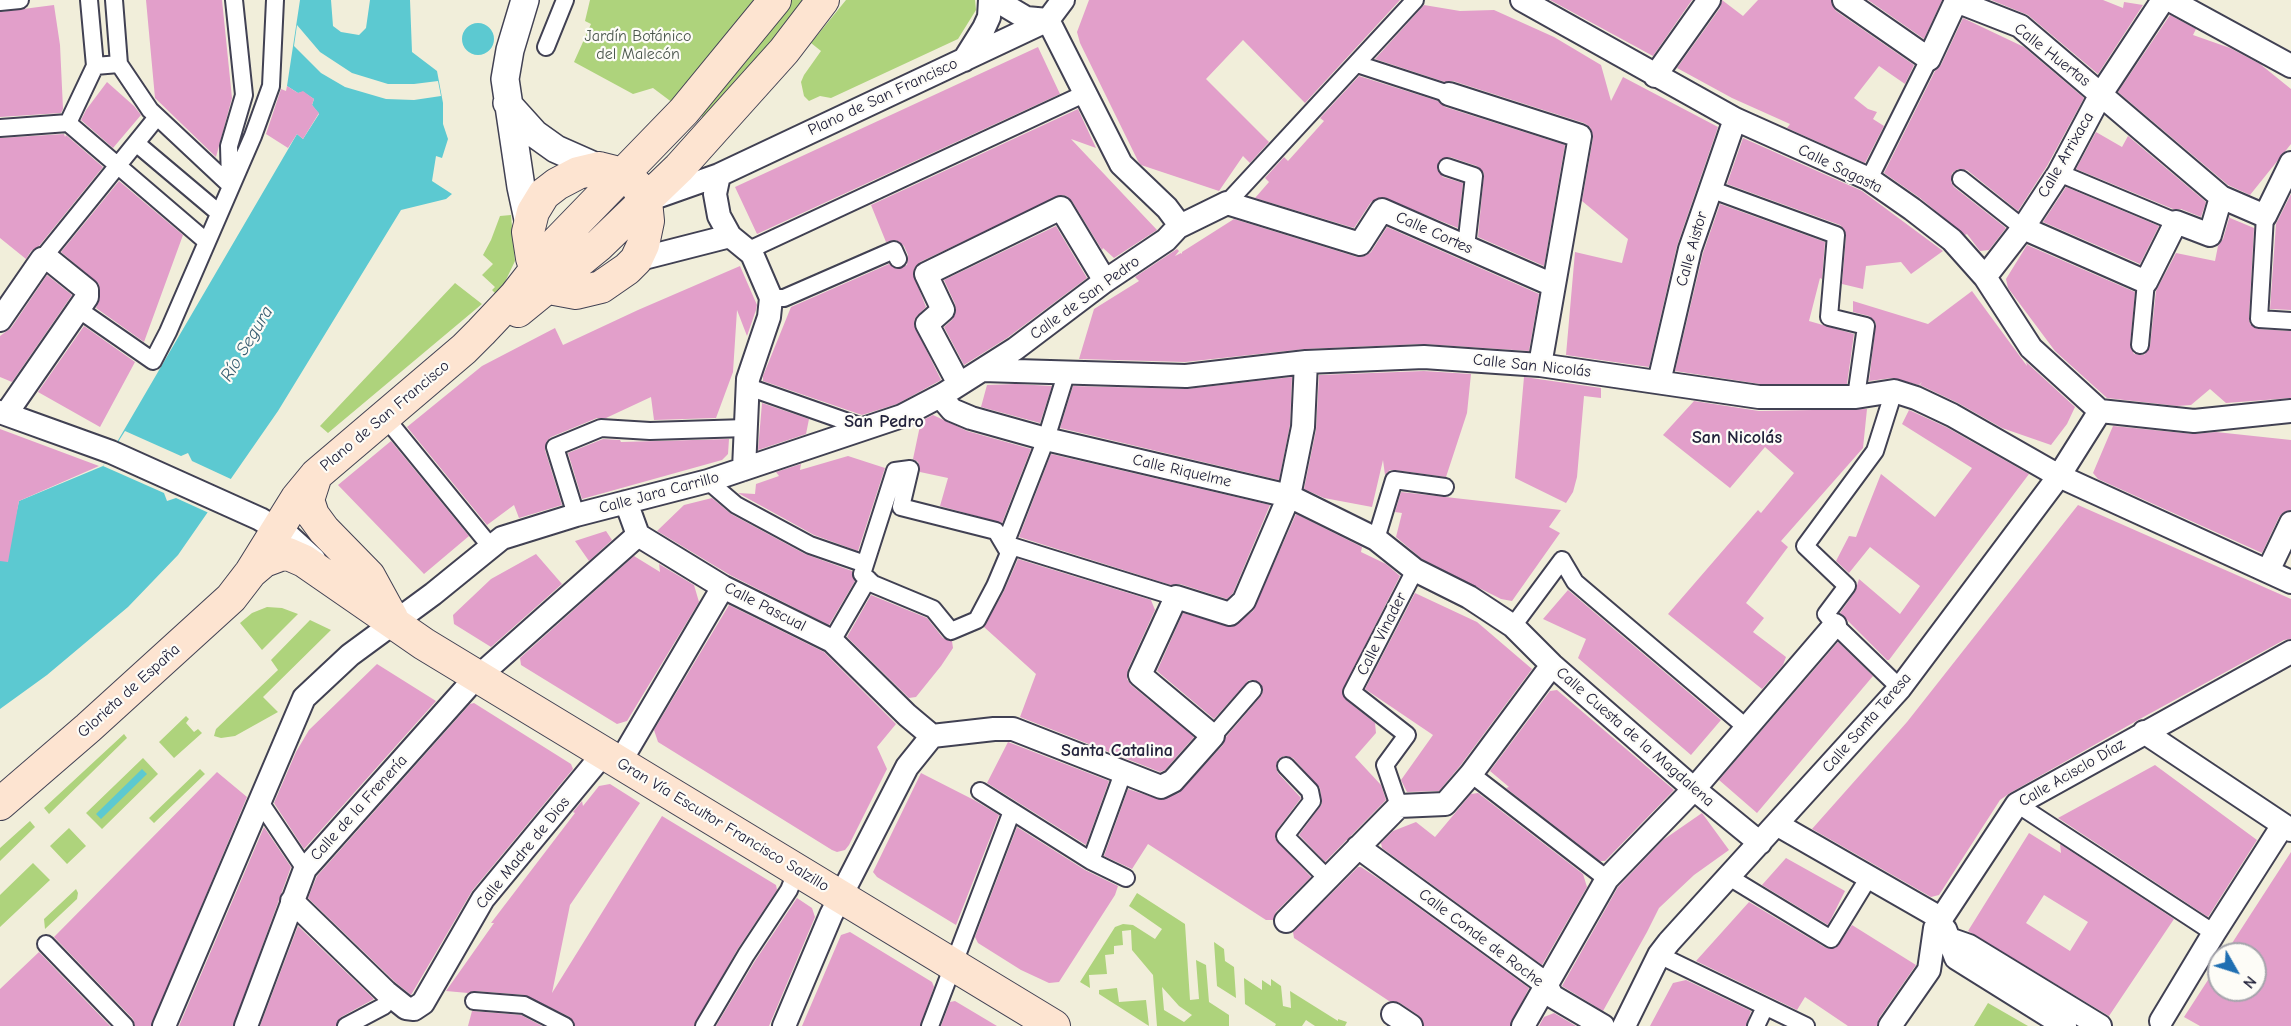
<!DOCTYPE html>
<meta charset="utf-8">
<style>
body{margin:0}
#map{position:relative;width:2291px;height:1026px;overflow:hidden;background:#f1eeda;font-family:"Comic Neue",sans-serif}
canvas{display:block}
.north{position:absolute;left:2207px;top:942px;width:60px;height:60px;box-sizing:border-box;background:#fdfcf7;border:2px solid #a5a5ac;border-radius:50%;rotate:129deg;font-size:16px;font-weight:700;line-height:24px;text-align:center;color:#22223b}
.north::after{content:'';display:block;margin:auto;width:21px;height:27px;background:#1f6fb2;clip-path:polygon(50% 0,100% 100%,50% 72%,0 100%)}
</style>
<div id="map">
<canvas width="2291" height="1026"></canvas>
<div class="north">N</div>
</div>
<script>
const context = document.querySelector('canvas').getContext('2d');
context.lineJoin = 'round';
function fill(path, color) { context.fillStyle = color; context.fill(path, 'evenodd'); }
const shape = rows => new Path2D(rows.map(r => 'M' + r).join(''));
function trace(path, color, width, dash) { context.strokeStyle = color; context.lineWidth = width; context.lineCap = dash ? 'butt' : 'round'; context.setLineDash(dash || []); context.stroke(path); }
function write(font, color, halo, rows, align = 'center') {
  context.font = font + ' "Comic Neue",sans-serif'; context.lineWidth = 4.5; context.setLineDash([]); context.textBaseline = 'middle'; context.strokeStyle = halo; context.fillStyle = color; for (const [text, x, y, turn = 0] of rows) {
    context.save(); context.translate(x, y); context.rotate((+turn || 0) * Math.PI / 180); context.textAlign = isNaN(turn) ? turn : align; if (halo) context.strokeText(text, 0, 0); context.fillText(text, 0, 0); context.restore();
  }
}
const green = shape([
 [590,0,757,0,673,103,653,88,633,94,574,62,591,24,585,21],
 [791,0,809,0,708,122,698,113,776,21],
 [846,0,975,0,976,10,958,39,831,98,820,96,809,101,804,96,801,82,804,75,821,51,811,43],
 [511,215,515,261,504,284,495,293,492,290,495,287,482,275,493,264,483,255,491,240,500,216],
 [455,283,482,304,328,433,320,426],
 [267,607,282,608,298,614,262,650,240,623,252,613],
 [310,620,331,630,263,697,278,712,235,736,221,738,214,736,216,729,278,670,271,660],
 [186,716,189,719,186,723,194,732,198,729,202,733,174,758,159,742],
 [124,734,127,738,49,814,44,808],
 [143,758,158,774,102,829,86,813],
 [200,769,205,774,154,823,149,818],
 [30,821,35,827,0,861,0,848],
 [69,828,86,846,67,864,50,846],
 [33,863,50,880,0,927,0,895],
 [76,889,78,893,77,899,45,929,44,919],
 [1137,893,1185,924,1190,1000,1199,999,1196,960,1206,965,1209,1002,1229,1015,1229,1026,1157,1026,1153,975,1132,950,1131,930,1122,931,1123,945,1114,946,1114,954,1105,955,1107,974,1089,975,1090,988,1080,982,1115,927,1123,924,1133,925,1155,939,1162,929,1129,906],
 [1162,987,1179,1006,1192,1015,1184,1022,1164,1010],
 [1214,942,1224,949,1225,961,1234,967,1236,998,1217,986],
 [1244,978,1262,990,1262,980,1271,986,1271,979,1281,986,1283,1006,1291,1008,1290,991,1338,1021,1338,1019,1347,1022,1345,1026,1315,1026,1306,1020,1302,1026,1275,1026,1276,1024,1245,1004],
 [1117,988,1119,1002,1146,1000,1149,1026,1099,994,1099,990],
 [1988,1003,2028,1026,1974,1026]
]);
const water = shape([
 [300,0,331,0,333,26,341,32,359,35,366,28,370,0,410,0,412,52,437,71,443,103,443,124,448,139,442,158,436,156,432,181,452,194,446,199,401,210,278,411,178,555,128,607,47,675,0,709,0,540,12,532,19,501,103,466,297,134,303,139,319,114,312,105,314,99,303,92,298,93,287,86],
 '462 39a16 16 0 1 1 32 0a16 16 0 1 1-32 0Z',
 [142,769,147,774,101,819,96,814]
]);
const pier = shape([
 [297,25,320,52,352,73,388,84,414,84,438,81,441,96,414,100,386,99,345,87,321,73,294,46],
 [125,431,181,456,188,453,192,461,233,480,209,513,176,498,167,501,164,493,103,466]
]);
const building = shape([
 [146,0,222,0,232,98,216,157,155,98],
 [1089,0,1400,0,1305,103,1243,40,1206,79,1269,142,1250,163,1243,156,1219,191,1141,165,1138,161,1080,43,1077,32],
 [1550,0,1692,0,1653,56],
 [1722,0,1743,16,1758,0,1831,0,1836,11,1914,65,1905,84,1879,66,1854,98,1868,109,1877,112,1873,119,1884,126,1865,163,1787,128,1790,124,1732,98,1677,68,1720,8],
 [1868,0,1942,0,1924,39],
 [1991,0,2103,0,2123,8,2124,2,2143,5,2098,74,2028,15],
 [54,5,60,45,63,109,61,113,0,117,0,12],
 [1424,5,1460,11,1494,10,1554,37,1601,65,1611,101,1623,77,1718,127,1677,246,1649,367,1566,355,1575,252,1622,263,1628,239,1582,201,1593,138,1590,127,1584,123,1453,81,1445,82,1375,59],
 [2170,15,2196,29,2193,35,2230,48,2260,64,2291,89,2291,144,2250,195,2228,185,2118,92],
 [1963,18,2024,47,2084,98,2047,166,2018,211,1967,170,1958,169,1952,173,1951,182,1954,187,2006,228,1989,250,1980,251,1967,234,1965,235,1920,198,1884,173,1935,71,1941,65],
 [1038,47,1060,94,757,234,735,187],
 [1359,76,1438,101,1445,107,1565,145,1544,266,1478,237,1484,173,1477,166,1450,157,1441,159,1437,169,1443,177,1463,183,1458,228,1382,197,1371,202,1354,228,1255,198,1269,182,1265,178,1284,157,1288,161,1324,121,1320,118],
 [107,82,134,106,141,115,113,148,81,120,86,110],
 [287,86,298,93,303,91,314,99,312,105,319,113,303,139,297,134,288,148,266,134,281,89,286,91],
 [1078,109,1096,148,1071,139,1157,230,1114,258,1103,248,1102,250,1072,201,1067,196,1061,195,920,262,915,267,913,274,926,307,915,318,914,325,941,380,897,404,862,415,763,381,763,376,791,307,889,264,897,269,907,265,908,255,904,246,896,240,886,242,871,205],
 [2096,132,2122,147,2128,136,2206,202,2201,217,2181,209,2173,209,2076,169],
 [64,134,65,137,66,135,103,167,39,246,31,251,26,259,0,238,0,138],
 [1743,138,1862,191,1943,251,1911,274,1901,262,1866,266,1863,289,1842,284,1846,236,1844,229,1840,225,1727,184],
 [119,181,183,235,144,342,96,308,100,297,99,284,61,252],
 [2066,187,2159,226,2140,264,2043,222],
 [2291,194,2291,310,2270,309,2276,224],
 [1720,204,1825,242,1822,279,1820,278,1809,321,1854,334,1847,384,1760,384,1675,371,1703,253],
 [2230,215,2230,218,2254,228,2249,318,2250,324,2258,329,2291,331,2291,398,2226,403,2210,389,2191,405,2177,406,2107,398,2055,351,2008,288,2006,279,2027,245,2135,292,2130,345,2134,354,2144,355,2150,346,2156,291,2176,253,2215,261,2218,246,2223,239],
 [1234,219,1357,257,1365,256,1371,252,1387,227,1539,294,1529,351,1423,344,1305,349,1185,362,1079,359,1094,309,1139,281,1135,277,1177,249,1179,251,1175,256,1181,253,1182,254,1182,252],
 [1056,226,1087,278,1007,338,964,365,944,327,952,320,956,312,955,304,944,280],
 [740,266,757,305,756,310,747,336,737,310,733,372,716,418,654,420,651,397,606,418,597,418,551,437,547,441,545,450,562,505,519,518,514,505,487,525,407,427,482,366,555,328,563,345,638,310],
 [47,275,72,295,12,382,0,377,0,336,11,328],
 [1972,291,2027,366,2026,362,2075,407,2067,424,2051,445,2002,428,1958,403,1920,385,1922,382,1919,385,1892,378,1869,381,1876,323,1869,316,1853,312,1853,301,1928,324],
 [84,326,135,362,100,427,38,392],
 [1424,371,1471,374,1467,413,1446,477,1395,470,1390,470,1385,475,1383,460,1372,507,1324,498,1304,489,1316,430,1319,375],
 [1292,377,1290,425,1279,480,1060,428,1073,386,1186,389],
 [1524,377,1601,388,1601,398,1584,396,1577,477,1573,492,1566,503,1515,478],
 [1016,384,1052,386,1040,423,981,407,987,385],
 [1694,401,1759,411,1867,409,1863,448,1781,541,1788,547,1746,603,1764,618,1753,632,1786,657,1783,665,1762,689,1668,614,1758,510,1761,513,1794,473,1765,447,1730,488,1663,435],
 [762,403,809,419,806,434,758,450],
 [1909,410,1946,427,2029,474,1889,660,1887,660,1840,613,1855,592,1859,579,1900,614,1920,586,1870,547,1849,573,1836,561,1849,536,1856,537,1881,474,1935,517,1972,468,1902,424],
 [933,415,967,431,1031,449,1002,523,940,506,948,478,920,472,918,462,913,459,921,421],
 [2113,426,2193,434,2216,432,2291,440,2291,510,2284,512,2279,517,2262,553,2098,479,2093,473],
 [0,429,99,466,19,501,8,562,0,561],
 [603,439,620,440,621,442,729,439,728,454,722,460,582,499,568,453],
 [391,441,469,536,424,574,338,485],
 [1051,454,1270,505,1233,593,1227,599,1180,584,1171,585,1019,537],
 [848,456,885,468,858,551,814,535,738,493,755,494,756,484,779,476,776,472,801,464,800,470],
 [1401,492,1561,510,1549,527,1560,533,1512,601,1501,599,1422,559,1396,537,1402,513,1395,512],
 [712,498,731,514,805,554,852,571,855,581,829,625,730,575,657,531,684,505],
 [2078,505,2291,599,2291,639,2284,640,2138,720,2010,793,2000,800,1939,895,1931,897,1812,829,1907,722],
 [1296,514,1362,547,1361,552,1386,564,1400,576,1342,691,1346,700,1375,723,1376,733,1355,757,1381,785,1386,800,1325,862,1299,835,1322,804,1320,788,1293,758,1284,756,1278,759,1276,768,1278,773,1301,798,1277,830,1275,839,1311,877,1276,912,1273,920,1266,920,1148,844,1132,869,1104,856,1128,789,1161,800,1179,793,1223,745,1226,737,1261,696,1263,691,1260,683,1254,680,1249,680,1214,719,1157,671,1183,613,1232,627,1253,611],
 [606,531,612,540,589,561,575,541],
 [536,554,562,584,491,647,454,624,453,615,491,579],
 [634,556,660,572,659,564,694,585,699,602,627,721,617,724,521,665,520,658],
 [1018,559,1151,600,1155,610,1128,669,1127,679,1131,685,1194,737,1165,770,1160,772,1020,717,1036,674,984,627,1004,591],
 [1568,590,1721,720,1691,755,1578,658,1586,639,1543,619],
 [1415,593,1477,622,1532,669,1460,766,1439,791,1407,792,1401,780,1433,735,1365,689],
 [871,595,927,618,943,638,952,641,953,648,941,666,916,697,909,698,847,637],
 [729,605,824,652,896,724,877,747,887,769,849,845,845,850,837,852,832,850,658,742,654,730],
 [1838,642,1873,676,1757,813,1719,780],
 [377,664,436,701,304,849,274,803,296,752,309,730],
 [1557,690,1674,790,1605,861,1600,861,1506,788,1509,787,1490,771,1550,691],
 [474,703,571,764,573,769,472,891,411,995,395,982,308,898,317,876,470,704],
 [1008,742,1109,781,1086,845,987,783],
 [2155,765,2257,840,2208,917,2058,818],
 [217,772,247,797,151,1026,135,1026,133,1019,54,937],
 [921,773,974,800,999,815,956,925,877,877,873,872],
 [610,784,640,803,570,905,552,993,662,816,776,885,777,890,737,950,694,1026,575,1026,570,1017,525,995,475,991,468,993,446,991,494,923,491,923,575,813,573,812,582,801,583,806,599,786],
 [1478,793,1583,874,1587,887,1542,965,1382,848,1381,843,1393,831,1416,822,1435,837,1471,794],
 [1702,813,1729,850,1694,875,1659,908,1647,932,1603,1011,1562,986,1618,887,1663,840],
 [264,827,291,867,233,1026,179,1026],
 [1017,827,1085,870,1118,886,1115,895,1059,982,1049,983,1021,970,978,943,975,937],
 [2029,833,2061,853,2060,844,2174,919,2109,1016,1968,931],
 [2044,895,2088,922,2070,951,2026,923],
 [2291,852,2291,1026,2200,1026,2184,1017,2219,963,2219,990,2255,990,2255,954,2225,954],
 [1786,858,1845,891,1828,925,1762,885],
 [1358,867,1361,867,1382,881,1529,988,1510,1026,1424,1026,1418,1015,1400,1003,1389,1001,1294,938,1293,932],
 [797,898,812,908,815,917,769,1026,716,1026,755,961],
 [1749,902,1826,948,1836,948,1852,925,1916,965,1879,1018,1877,1026,1848,1026,1805,997,1797,1010,1696,961],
 [298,926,374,999,341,1017,336,1026,260,1026],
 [850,932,932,982,934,987,920,1026,802,1026,841,935],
 [39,952,110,1026,0,1026,0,989],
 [1686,980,1751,1011,1746,1026,1650,1026,1673,983],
 [955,1001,997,1026,941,1026,950,1002],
 [472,1011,521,1015,542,1026,468,1026],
 [1554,1013,1576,1026,1539,1026,1544,1017]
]);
const pedestrian = shape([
 [89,0,95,66],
 [114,0,119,64,150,110,230,185],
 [0,2,20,0],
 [546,47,565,0],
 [1357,64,1449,94],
 [68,123,207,242],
 [0,128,68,123,95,66,119,64],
 [136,143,219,213],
 [1447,167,1474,176,1466,247],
 [2059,173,2176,222],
 [1869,179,1929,59],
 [1961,179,2023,228],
 [230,181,229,146,244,95,234,0],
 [1710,189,1836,235,1829,317,1866,326,1856,397],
 [1227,203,1415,0],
 [2265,216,2259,319,2291,321],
 [749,250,1084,94],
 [42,259,157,117],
 [771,298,784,298,894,250,898,259],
 [78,309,153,361,168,332,253,136,271,86,275,0],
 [2140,345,2146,282],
 [1067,371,1046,439,1005,544,1176,597],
 [757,390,868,429],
 [1894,391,1875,451,1805,546,1847,586,1826,614,1835,625,1900,688],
 [384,416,491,547],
 [910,469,901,507,996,531,1009,553,995,586,977,620,951,631,933,609,873,584,862,574,895,471,910,469],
 [708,481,736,505,810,545,865,564],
 [576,515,555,447,601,428,650,431,746,428],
 [1376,539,1394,480,1445,487],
 [1513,626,1562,560,1575,582,1747,728],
 [832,641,868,579],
 [1213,736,1253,690],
 [1286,766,1310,791,1312,801,1285,836,1328,879],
 [1471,774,1607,879],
 [980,791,1091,861,1126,878],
 [260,802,305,869],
 [2017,804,2214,933],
 [1399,806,1385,765,1407,735,1352,692,1415,570],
 [1091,861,1123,773],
 [1729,877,1831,939,1869,877],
 [46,944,125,1026],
 [1659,955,1806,1026],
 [474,1001,524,1005,565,1026],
 [346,1026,384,1006],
 [704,1026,746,955,789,890,797,870],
 [930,1026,1012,811],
 [1756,1026,1765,1007]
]);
const minor = shape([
 [996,0,1026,18,1048,20],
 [1522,0,1735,119,1869,179,1912,209,1952,240,1985,277,2031,348,2100,411],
 [1844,0,1929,59,1956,1,2020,26,2221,197,2265,216,2291,163],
 [2170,0,2291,66],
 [1048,20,1121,164,1167,208,1176,220,1178,227],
 [964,60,984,28,989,17,990,0],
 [1655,76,1709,0],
 [1449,94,1580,136,1540,365],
 [719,175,715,194,719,216,730,236,752,254,771,298,769,317,748,379,744,469],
 [651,199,719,175,1048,20,1063,0],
 [2023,228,2146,282,2176,222,2210,235,2221,197],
 [636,260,730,236],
 [1985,277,2023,228,2059,173,2101,94,2163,0],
 [0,320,42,259,51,261,87,290,87,297,6,414],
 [982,370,1186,376,1306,362,1424,357,1540,365,1759,397,1856,397,1894,391,1916,398,1952,415,2059,476,2291,582],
 [1659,382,1690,249,1735,119],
 [959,384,927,324,943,310,926,274,1061,208,1105,281],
 [944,394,946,403,952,410,971,418,1046,439,1289,496,1376,539,1415,570,1469,597,1513,626,1552,665,1694,789,1760,843],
 [2100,411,2194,421,2291,411],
 [0,412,111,452,260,519,290,537,314,559],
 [626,502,638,535,723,587,832,641,907,715,932,736],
 [2268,571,2291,523],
 [2144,732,2291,830],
 [620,762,723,587],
 [1778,825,1942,919],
 [1358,847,1546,984,1552,996,1603,1026],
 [292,901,386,992,406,1008,414,1009,423,1003,483,899,604,753],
 [1286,921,1399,806,1445,804,1471,774,1552,665],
 [1945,929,1956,958,2065,1026],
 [1949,939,1969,946,2100,1026],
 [1393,1014,1411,1026],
 [2161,1021,2214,933,2283,825],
 [164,1026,304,698,350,655,433,594,502,538,576,515,708,481,902,416,944,394,1015,349,1105,281,1166,240,1178,227,1227,203,1360,244,1382,210,1553,285],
 [246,1026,305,869,470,684,638,535],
 [784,1026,831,915,907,767,932,736,994,729,1013,729,1161,787,1173,781,1213,736,1140,675,1176,597,1230,614,1244,601,1289,496,1303,427,1306,362],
 [1523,1026,1607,879,1694,789,1835,625],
 [1624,1026,1659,955,1669,942,1900,688,2059,476,2100,411],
 [1890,1026,1929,970,1935,928,2017,804,2291,652]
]);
const tertiary = shape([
 [525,0,510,50,505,79,521,187,529,224],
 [507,103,535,134,556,149,599,168]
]);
const secondary = shape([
 [599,168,623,174,636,185,646,201,648,221,643,245,636,260,627,269,601,287,576,293,549,288,539,280,532,258,528,232,533,212,544,194,557,184,578,173,599,168],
 [518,311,599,245,679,168,784,51,823,0],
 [316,475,308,500,313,515,324,530,369,576,392,618],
 [251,572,264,561,280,555,288,554,304,561,424,644,1054,1026],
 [0,804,88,728,231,598,251,572,297,498,316,475,464,349,481,332,515,296,557,242,684,111,775,0]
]);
const parkNames = [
 ["Jardín Botánico",638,36],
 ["del Malecón",638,54]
];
const streetNames = [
 ["Calle Huertas",2052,55,38],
 ["Plano de San Francisco",883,97,-25],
 ["Calle Arrixaca",2066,155,-60],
 ["Calle Sagasta",1840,169,26],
 ["Calle Cortes",1434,233,24],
 ["Calle Aistor",1692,249,-74],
 ["Calle de San Pedro",1085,298,-36],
 ["Calle San Nicolás",1532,366,6],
 ["Plano de San Francisco",385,416,-40],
 ["Calle Riquelme",1182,471,13],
 ["Calle Jara Carrillo",659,493,-15],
 ["Calle Pascual",765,607,27],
 ["Calle Vinader",1382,634,-63],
 ["Glorieta de España",129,691,-42],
 ["Calle Santa Teresa",1867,723,-49],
 ["Calle Cuesta de la Magdalena",1635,737,41],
 ["Calle Acisclo Díaz",2072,773,-30],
 ["Calle de la Frenería",359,808,-48],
 ["Gran Vía Escultor Francisco Salzillo",723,825,31],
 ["Calle Madre de Dios",523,853,-51],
 ["Calle Conde de Roche",1481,938,37]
];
const waterNames = [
 ["Río Segura",247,344,-59]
];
const neighbourhoodNames = [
 ["San Pedro",884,422],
 ["San Nicolás",1737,438],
 ["Santa Catalina",1117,751]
];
fill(green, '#aed37c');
fill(water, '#5cc9d1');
fill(pier, '#f1eeda');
fill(building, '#e29fca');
trace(pedestrian, '#414153', 20);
trace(minor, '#414153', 26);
trace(tertiary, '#414153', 30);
trace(secondary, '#414153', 34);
trace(pedestrian, '#fff', 16);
trace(minor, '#fff', 22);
trace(tertiary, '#fff', 27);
trace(secondary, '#fde4d1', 32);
write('16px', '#4c574e', '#fdfcf7', parkNames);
write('16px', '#22223b', '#fdfcf7', streetNames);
write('italic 18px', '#365c70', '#fdfcf7', waterNames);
write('bold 18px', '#22223b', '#fdfcf7', neighbourhoodNames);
</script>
